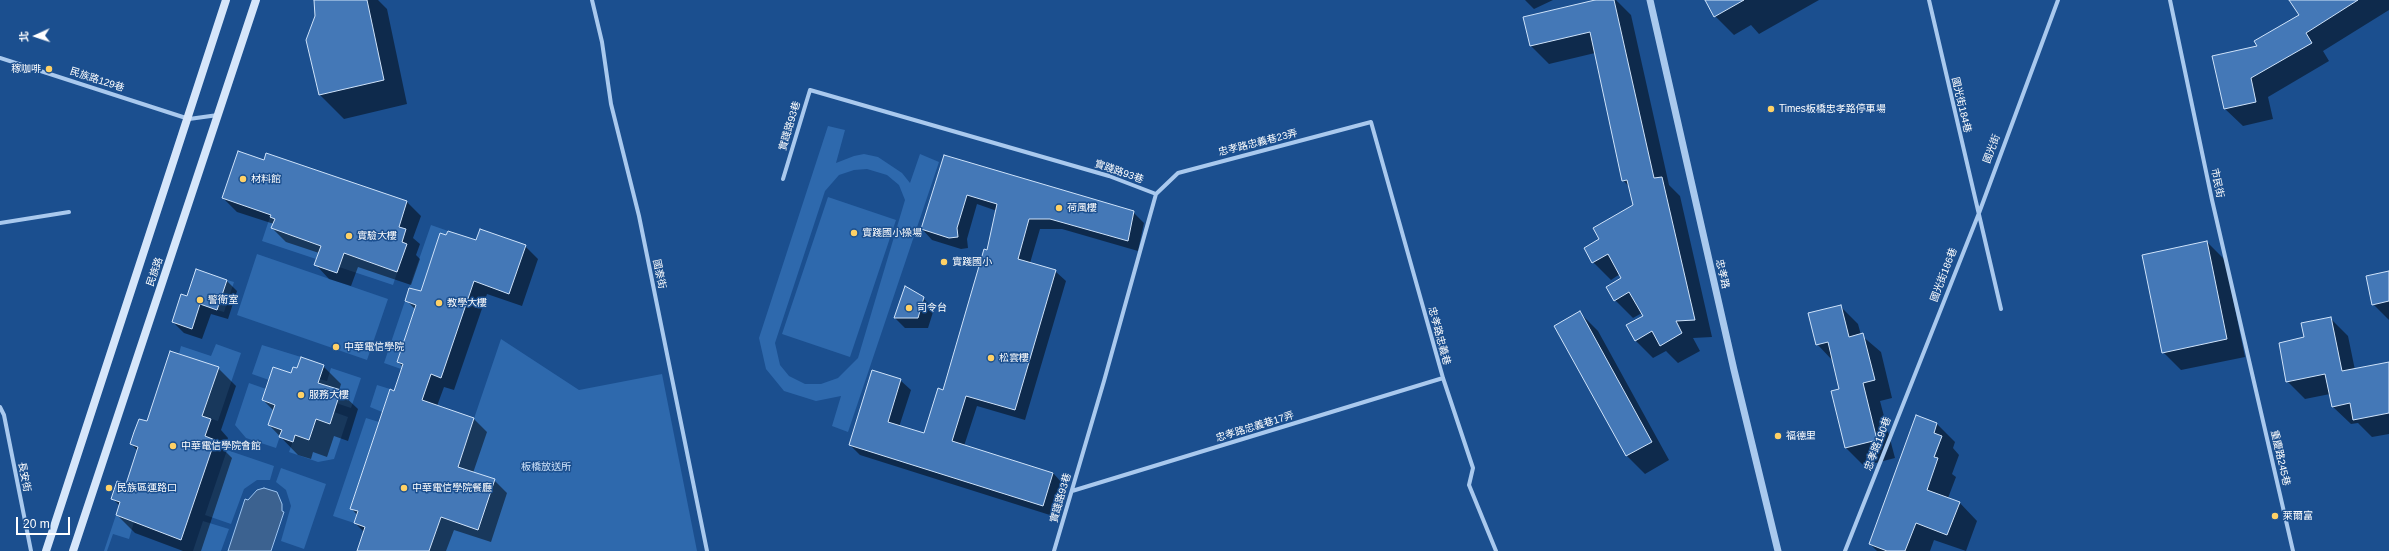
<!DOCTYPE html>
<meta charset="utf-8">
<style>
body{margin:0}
#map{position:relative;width:2389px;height:551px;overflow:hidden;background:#1b4f8f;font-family:Arial,"Noto Sans TC",sans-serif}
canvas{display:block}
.north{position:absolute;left:16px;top:16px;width:40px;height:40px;-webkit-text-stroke:3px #1b4f8f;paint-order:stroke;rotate:267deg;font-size:11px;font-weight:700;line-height:16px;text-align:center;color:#fff}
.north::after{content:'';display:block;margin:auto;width:14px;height:18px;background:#fff;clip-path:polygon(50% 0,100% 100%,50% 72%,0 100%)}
.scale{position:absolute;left:16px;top:517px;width:54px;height:18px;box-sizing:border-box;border:2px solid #fff;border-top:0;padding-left:5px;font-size:12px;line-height:14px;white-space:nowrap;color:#fff;-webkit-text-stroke:3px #1b4f8f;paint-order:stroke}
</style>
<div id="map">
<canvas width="2389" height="551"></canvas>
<div class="north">北</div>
<div class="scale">20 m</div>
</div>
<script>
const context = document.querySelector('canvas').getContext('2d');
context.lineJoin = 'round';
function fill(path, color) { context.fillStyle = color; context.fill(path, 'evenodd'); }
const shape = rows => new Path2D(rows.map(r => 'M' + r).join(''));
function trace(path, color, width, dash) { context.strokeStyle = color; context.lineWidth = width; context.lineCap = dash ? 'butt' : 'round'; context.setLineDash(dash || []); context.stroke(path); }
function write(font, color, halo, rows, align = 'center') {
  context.font = font + ' Arial,"Noto Sans TC",sans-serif'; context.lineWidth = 3; context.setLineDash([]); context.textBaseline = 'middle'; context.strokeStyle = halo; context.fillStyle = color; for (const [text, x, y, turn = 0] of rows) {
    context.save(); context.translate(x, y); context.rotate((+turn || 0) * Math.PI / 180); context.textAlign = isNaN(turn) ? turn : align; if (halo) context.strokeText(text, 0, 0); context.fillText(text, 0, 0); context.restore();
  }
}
const green = shape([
 [828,126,845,130,836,163,854,156,864,154,878,157,902,173,910,183,920,154,939,162,848,432,832,426,841,396,816,401,784,391,766,369,759,338],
 [867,169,887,175,899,185,905,200,858,358,838,378,821,384,805,384,789,376,780,365,775,343,825,191,839,175,854,170],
 [828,197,896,220,850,357,782,334],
 [270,217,275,219,271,228,321,246,316,259,262,241],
 [431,225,448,231,446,235,440,234,421,291,409,288],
 [344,253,392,270,401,261,393,285,339,267],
 [257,254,388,299,367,360,237,315],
 [227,280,234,282,224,312,217,310],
 [405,301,416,305,397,362,403,364,401,369,384,363],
 [501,339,579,390,662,374,697,551,429,551],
 [216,344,241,353,218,421,202,416,179,354,181,346,211,356],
 [262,345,301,357,297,368,293,367,291,373,269,380,252,374],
 [331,368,361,378,351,408,336,403,341,390,318,383,319,379,327,381],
 [249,383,266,389,262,400,275,405,268,425,282,430,276,448,246,438,235,425],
 [377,385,390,389,382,412,370,407],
 [334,412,348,417,334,459,318,462,289,452,295,435,309,439,316,419],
 [366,418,379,422,350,508,358,511,354,523,333,516],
 [227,450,274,466,270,480,257,480,244,489,231,524,205,515],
 [281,468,326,484,304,549,281,541,291,506,286,490,276,482],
 [116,515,134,522,129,539,113,534,107,551,104,551],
 [203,521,229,529,221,551,193,551]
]);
const water = shape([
 [264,488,277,492,282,504,282,511,284,512,271,551,228,551,245,499,248,500,257,490,264,488]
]);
const shadow = shape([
 [315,0,378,0,387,9,407,104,344,119,320,95,307,40,317,16],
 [1525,0,1553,0,1534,9],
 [1600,0,1616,0,1631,15,1669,185,1680,196,1712,337,1693,338,1700,351,1678,363,1666,351,1653,358,1635,340,1644,317,1642,313,1633,318,1615,300,1623,278,1620,274,1611,280,1593,262,1601,240,1634,206,1630,188,1623,180,1595,53,1549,64,1531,46],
 [1706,0,1819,0,1759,34,1751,25,1734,35,1715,16],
 [2299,0,2389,0,2389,10,2323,51,2329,61,2268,97,2273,119,2243,126,2224,108,2259,47,2300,15],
 [267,154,407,202,421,216,413,238,420,244,416,255,420,259,411,285,358,267,351,286,329,279,316,265,319,253,286,242,272,228,274,224,237,212,223,198,265,161],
 [944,156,1133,212,1144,223,1138,251,1062,229,1040,229,1030,263,1055,271,1066,281,1025,420,977,406,964,446,1053,473,1063,484,1053,516,860,455,850,445,900,380,911,390,899,427,925,434,944,391,988,251,997,211,977,204,967,239,968,248,961,249,932,240,922,229],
 [477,241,525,246,538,259,522,306,487,294,454,390,444,387,437,406,474,419,487,432,473,473,494,480,507,493,491,542,454,530,446,551,358,551,364,532,355,523,357,515,351,508,403,367,398,362,416,310,406,300,421,293],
 [2207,242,2225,260,2245,357,2181,370,2163,352],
 [196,271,227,281,237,291,228,319,211,314,202,339,184,333,173,322,187,297],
 [2389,272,2389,320,2373,304],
 [923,298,934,309,928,328,905,328,895,318],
 [1840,306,1858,324,1861,335,1881,352,1892,398,1880,401,1895,458,1864,466,1846,448,1832,392,1841,390,1833,361,1817,344],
 [1580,313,1598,331,1669,460,1645,474,1627,456,1555,326],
 [2330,318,2348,336,2355,370,2389,363,2389,434,2372,437,2358,423,2351,424,2332,406,2330,394,2305,399,2287,381,2305,338],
 [323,366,341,384,339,391,358,409,348,441,334,436,327,457,313,452,311,459,298,455,269,425,274,411,263,400,298,370],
 [218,368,236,386,221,430,228,438,224,450,232,458,201,551,183,551,135,533,117,515,120,506,112,498,127,485,138,451,131,444,147,422],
 [1917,417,1937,424,1955,442,1953,448,1959,455,1952,474,1956,477,1948,498,1959,502,1977,521,1966,551,1934,540,1930,551,1877,551,1870,544],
 [1940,438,1941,439,1933,462,1931,461]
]);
const building = shape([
 [314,0,367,0,384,80,319,95,306,40,315,16,314,0],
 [1595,0,1614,0,1654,178,1662,177,1695,320,1676,321,1682,333,1660,346,1652,331,1635,341,1626,325,1643,316,1629,292,1614,301,1606,287,1621,278,1608,254,1592,263,1584,248,1599,239,1593,228,1633,205,1627,180,1622,181,1590,32,1530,46,1523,17,1595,0],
 [1705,0,1744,0,1714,17,1705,0],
 [2289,0,2358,0,2306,33,2312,43,2251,78,2256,102,2224,109,2212,56,2257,46,2254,41,2299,15,2289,0],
 [238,151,264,160,266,153,407,201,399,227,406,229,402,242,407,244,397,272,344,253,337,273,314,265,321,246,271,228,275,219,270,217,271,215,222,198,238,151],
 [944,155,1134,211,1128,241,1050,219,1029,219,1018,259,1056,270,1015,410,966,396,952,441,1053,473,1043,506,849,445,872,370,901,379,888,422,924,433,938,388,943,390,984,249,987,250,997,204,967,195,957,228,958,237,949,238,921,229,944,155],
 [480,229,526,245,509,294,474,281,441,378,431,374,422,400,474,418,458,467,495,479,478,530,441,517,429,551,357,551,365,527,354,523,358,511,350,509,390,389,394,391,403,364,397,362,416,305,405,301,409,288,421,291,440,233,446,235,448,231,476,240,480,229],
 [2207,241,2227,339,2162,353,2142,255,2207,241],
 [196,269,227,280,217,310,200,304,192,329,172,322,181,294,187,296,196,269],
 [2389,271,2389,301,2372,305,2366,276,2389,271],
 [905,286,924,297,918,318,894,318,905,286],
 [1841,305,1849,337,1863,333,1875,380,1863,383,1877,440,1845,448,1831,391,1839,389,1828,342,1816,345,1808,313,1841,305],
 [1580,311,1652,442,1626,456,1554,326,1580,311],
 [2331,317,2342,371,2389,362,2389,413,2353,420,2350,403,2332,407,2325,374,2286,382,2279,343,2304,337,2301,323,2331,317],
 [170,351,219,367,202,416,211,419,205,436,215,440,181,540,116,515,120,502,111,499,117,481,126,484,138,447,130,444,134,432,139,419,147,421,170,351],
 [301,357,324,365,318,383,341,390,330,424,316,419,309,440,295,435,293,442,279,437,282,430,268,425,275,405,262,400,273,367,291,373,293,367,297,368,301,357],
 [1916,415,1937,423,1934,433,1942,436,1934,457,1938,458,1927,490,1960,502,1947,535,1916,523,1905,551,1887,551,1869,544,1916,415]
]);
const minor = shape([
 [592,0,602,42,611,104,639,216,707,551],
 [1929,0,2001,309],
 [2170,0,2212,200,2293,551],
 [0,58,189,119,218,115],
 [783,179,810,90,1109,176,1156,194,1104,381,1054,551],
 [1156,194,1178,173,1371,122,1443,378,1473,468,1469,485,1496,551],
 [0,223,69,212],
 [0,407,4,415,31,551],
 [1072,491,1443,378],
 [1845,551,1979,213,2058,0]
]);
const tertiary = shape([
 [1650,0,1734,370,1778,551]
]);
const secondary = shape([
 [46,551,226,0],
 [73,551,256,0]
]);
const markers = [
 [49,69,4,"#ffd166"],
 [1771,109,4,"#ffd166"],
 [243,179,4,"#ffd166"],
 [1059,208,4,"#ffd166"],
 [854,233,4,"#ffd166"],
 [349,236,4,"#ffd166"],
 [944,262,4,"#ffd166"],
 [200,300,4,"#ffd166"],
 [439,303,4,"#ffd166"],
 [909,308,4,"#ffd166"],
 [336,347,4,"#ffd166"],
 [991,358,4,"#ffd166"],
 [301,395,4,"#ffd166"],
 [1778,436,4,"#ffd166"],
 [173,446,4,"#ffd166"],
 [109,488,4,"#ffd166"],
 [404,488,4,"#ffd166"],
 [2275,516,4,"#ffd166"]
];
const poiNames = [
 ["稼咖啡",41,69,"right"],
 ["Times板橋忠孝路停車場",1779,109],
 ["材料館",251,179],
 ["荷風樓",1067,208],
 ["實踐國小操場",862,233],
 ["實驗大樓",357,236],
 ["實踐國小",952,262],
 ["警衛室",208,300],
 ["教學大樓",447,303],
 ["司令台",917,308],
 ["中華電信學院",344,347],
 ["松雲樓",999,358],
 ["服務大樓",309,395],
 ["福德里",1786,436],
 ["中華電信學院會館",181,446],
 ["民族區運路口",117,488],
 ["中華電信學院餐廳",412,488],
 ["萊爾富",2283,516]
];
const streetNames = [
 ["民族路129巷",97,80,18],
 ["國光街184巷",1961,105,77],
 ["實踐路93巷",790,126,-73],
 ["忠孝路忠義巷23弄",1258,143,-14],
 ["國光街",1992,149,-69],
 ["實踐路93巷",1119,172,19],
 ["市民街",2217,183,78],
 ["民族路",155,272,-71],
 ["國泰街",659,274,78],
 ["忠孝路",1722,274,77],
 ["國光街186巷",1944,275,-69],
 ["忠孝路忠義巷",1439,336,75],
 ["忠孝路忠義巷17弄",1255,427,-17],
 ["忠孝路190巷",1878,444,-69],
 ["重慶路245巷",2280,458,77],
 ["長安街",24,477,79],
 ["實踐路93巷",1061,498,-74]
];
const parkNames = [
 ["板橋放送所",546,467]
];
fill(green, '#2e69ad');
fill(water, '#3c6290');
trace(water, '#9cc4f0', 1);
fill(shadow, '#0007');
fill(building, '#4478b7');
trace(building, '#cfe3fa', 1);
trace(minor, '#a9c9ee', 4);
trace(tertiary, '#a9c9ee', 7);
trace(secondary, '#d6e6fa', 8);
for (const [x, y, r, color] of markers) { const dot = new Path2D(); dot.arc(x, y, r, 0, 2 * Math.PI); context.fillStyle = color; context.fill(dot); trace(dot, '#1b4f8f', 1.5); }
write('10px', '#fff', '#1b4f8f', poiNames, 'left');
write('10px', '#fff', '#1b4f8f', streetNames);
write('10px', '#cfe3fa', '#1b4f8f', parkNames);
</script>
